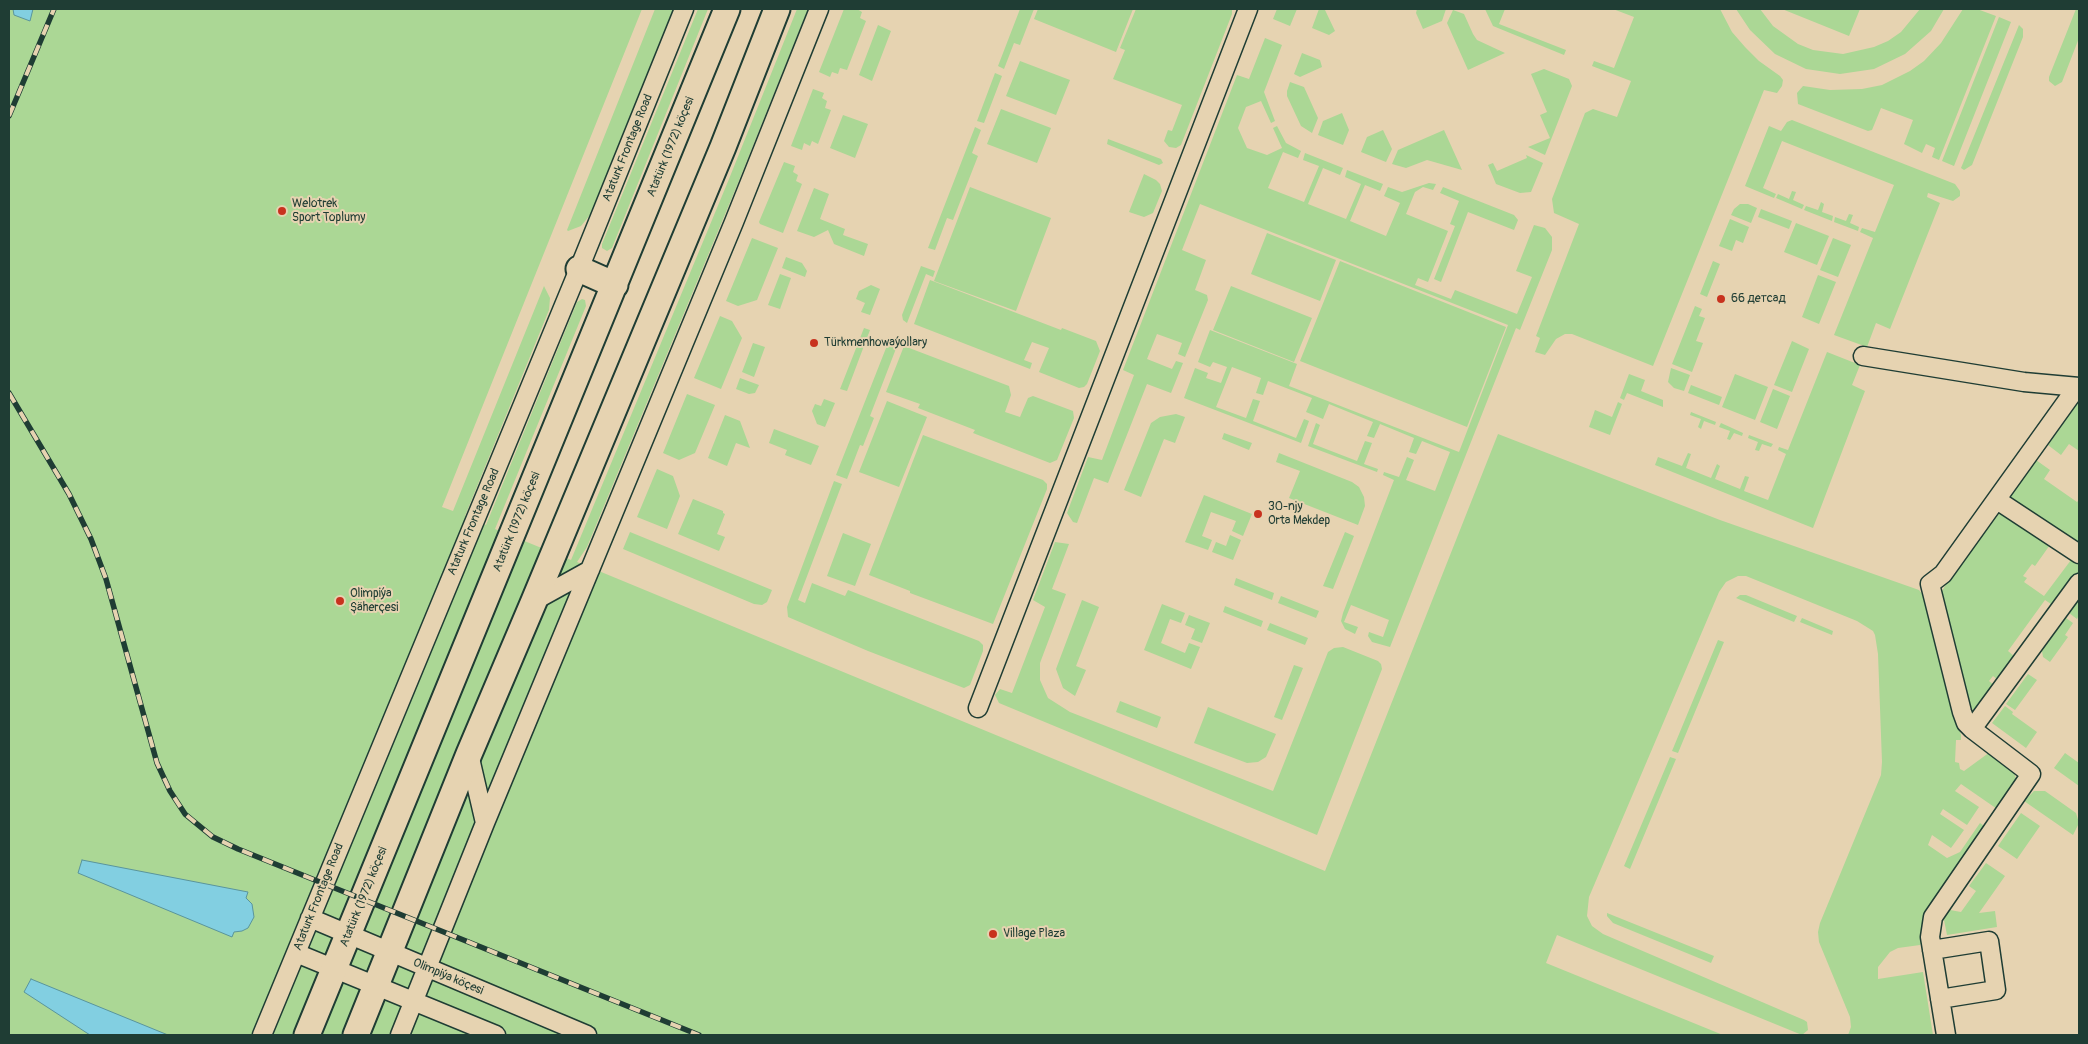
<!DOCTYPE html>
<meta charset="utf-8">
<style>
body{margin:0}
#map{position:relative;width:2088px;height:1044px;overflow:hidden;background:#e6d3b1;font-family:Pangolin,sans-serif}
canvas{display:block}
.frame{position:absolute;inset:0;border:10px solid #1f3d34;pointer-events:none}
</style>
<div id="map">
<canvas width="2088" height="1044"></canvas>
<div class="frame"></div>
</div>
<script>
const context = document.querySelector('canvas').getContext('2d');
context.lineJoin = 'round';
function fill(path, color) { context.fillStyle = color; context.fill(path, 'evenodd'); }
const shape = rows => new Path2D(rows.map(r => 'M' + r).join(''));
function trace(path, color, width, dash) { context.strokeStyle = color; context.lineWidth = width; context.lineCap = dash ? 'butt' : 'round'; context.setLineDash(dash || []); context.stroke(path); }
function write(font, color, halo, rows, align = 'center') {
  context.font = font + ' Pangolin,sans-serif'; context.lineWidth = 4; context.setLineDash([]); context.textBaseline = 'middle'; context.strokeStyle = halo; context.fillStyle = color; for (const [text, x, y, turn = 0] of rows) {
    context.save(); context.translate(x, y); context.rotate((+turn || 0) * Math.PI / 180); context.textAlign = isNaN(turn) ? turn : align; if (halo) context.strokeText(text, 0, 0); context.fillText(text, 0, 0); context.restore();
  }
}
const green = shape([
 [9,9,642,9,442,507,453,511,544,286,550,298,549,310,465,516,486,525,577,302,582,299,585,300,586,306,495,529,571,560,729,179,797,9,808,9,738,183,587,547,577,562,1325,871,1498,434,1720,520,1919,590,1923,595,1961,735,1961,740,1956,740,1955,762,1959,763,1960,769,1964,771,1990,752,2013,769,2016,779,2015,786,2000,811,1961,784,1955,791,1979,807,1967,825,1943,809,1940,814,1964,830,1951,848,1932,835,1928,845,1947,858,1960,852,1980,823,1987,828,1920,945,1898,948,1890,952,1878,967,1878,979,1923,972,1933,1035,1848,1035,1851,1027,1850,1017,1819,942,1818,932,1820,923,1881,775,1882,762,1878,654,1875,635,1873,631,1857,621,1746,576,1738,576,1726,582,1719,592,1589,897,1587,916,1592,926,1603,934,1804,1020,1807,1022,1808,1030,1802,1035,1557,935,1546,963,1723,1035,9,1035],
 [655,9,673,9,590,215,581,226,568,231,567,230],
 [698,9,708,9,612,248,607,251,602,248,602,244],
 [844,9,857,9,862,12,860,18,866,21,847,70,840,68,838,74,832,72,830,77,819,72],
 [1020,9,1034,9,1020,45,1014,43,1004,69,998,66],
 [1038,9,1133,9,1116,52,1034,19],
 [1136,9,1232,9,1232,14,1181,145,1176,148,1169,147,1164,141,1168,130,1172,131,1182,105,1113,79,1125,50,1120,48],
 [1277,9,1297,9,1290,26,1273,19],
 [1319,9,1325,10,1335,31,1329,35,1312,28],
 [1417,9,1446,9,1442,21,1423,29,1416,13],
 [1485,9,1505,9,1499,24,1566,50,1564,55,1493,26],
 [1613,9,1720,9,1732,32,1745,47,1759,61,1780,76,1783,80,1782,86,1777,93,1764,90,1653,366,1572,334,1565,334,1556,339,1545,355,1535,352,1540,338,1536,336,1579,224,1554,213,1552,199,1585,113,1593,109,1617,117,1631,81,1592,66,1594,61,1614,68,1634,17],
 [1736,9,1760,9,1773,26,1798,44,1813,50,1843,54,1874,47,1888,41,1901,32,1920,9,1944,9,1931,31,1905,54,1874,69,1840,74,1806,69,1775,54,1750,30],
 [1782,9,1860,9,1849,36],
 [1963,9,1977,9,1996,16,1939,160,1932,157,1935,148,1926,144,1922,153,1904,144,1913,120,1881,108,1872,130,1868,131,1798,104,1797,93,1803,86,1830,90,1862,89,1882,85,1910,71,1924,61,1941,43],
 [2076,9,2079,9,2079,38,2062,82,2055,86,2049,81,2049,77],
 [1453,10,1464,14,1473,34,1477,40,1505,53,1468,70,1447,23],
 [1999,17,2011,22,1954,166,1942,161],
 [878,25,891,31,872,81,859,75],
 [2019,25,2023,29,2023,37,1972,165,1964,170,1961,168],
 [1265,38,1282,45,1264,92,1275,121,1271,123,1261,101,1246,107,1238,128,1247,148,1267,155,1282,148,1273,128,1277,126,1286,143,1301,151,1298,158,1283,152,1268,188,1304,202,1319,166,1303,160,1305,153,1343,168,1340,175,1323,168,1308,204,1346,219,1361,184,1345,177,1347,170,1383,184,1380,191,1365,185,1350,221,1386,236,1400,203,1384,196,1388,187,1402,192,1429,183,1436,184,1433,190,1423,187,1415,192,1406,214,1448,231,1428,282,1418,278,1415,285,1451,299,1455,290,1517,314,1532,277,1516,271,1534,225,1545,228,1552,237,1552,250,1520,330,1516,328,1390,647,1372,642,1368,636,1369,632,1383,637,1389,620,1351,605,1344,622,1358,627,1355,634,1345,629,1341,621,1343,613,1394,480,1383,475,1384,472,1399,477,1407,457,1414,460,1406,480,1435,491,1450,452,1422,441,1416,454,1409,452,1414,438,1380,424,1374,438,1367,436,1373,422,1329,404,1323,419,1306,412,1312,398,1268,381,1263,395,1256,393,1261,378,1232,367,1216,407,1246,418,1253,399,1260,401,1253,421,1296,438,1304,419,1309,421,1301,443,1184,398,1195,368,1208,373,1206,378,1221,383,1227,367,1213,362,1210,367,1198,362,1210,330,1297,364,1289,386,1459,452,1508,325,1200,204,1182,250,1206,260,1195,290,1207,295,1208,300,1185,357,1178,354,1182,343,1157,334,1147,359,1172,369,1176,361,1183,363,1171,393,1147,384,1108,483,1094,478,1077,523,1073,522,1067,513,1088,457,1102,460,1134,375,1123,370,1237,75,1249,79],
 [1302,53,1320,60,1322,67,1300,77,1294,74],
 [1020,61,1070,80,1056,115,1006,96],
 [1544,69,1569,79,1572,86,1545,155,1528,147,1550,138,1540,115,1547,112,1531,74],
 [995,73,1002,76,984,123,977,121],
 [1290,82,1304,87,1318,118,1312,133,1301,126,1287,96,1287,91],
 [813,89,824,93,822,98,827,101,825,108,831,110,818,144,812,141,810,146,804,143,802,150,791,146],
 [1001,109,1051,128,1037,163,987,144],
 [1342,113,1349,130,1343,145,1318,135,1323,121],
 [843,115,868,124,855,158,830,148],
 [1792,120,1955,184,1960,191,1960,196,1953,201,1928,193,1927,197,1940,203,1890,329,1876,323,1867,347,1834,335,1873,238,1860,232,1862,228,1875,232,1894,185,1782,141,1763,188,1776,194,1774,198,1745,186,1769,126,1781,131,1787,122],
 [975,127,981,130,972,153,978,156,953,220,947,218,935,250,928,248],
 [1383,130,1392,149,1386,162,1361,152,1367,137],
 [1444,130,1462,170,1427,160,1406,168,1392,164,1398,150],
 [1108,139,1161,159,1163,163,1159,165,1109,145,1107,144],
 [1526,155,1543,163,1531,192,1520,193,1496,184,1488,165,1493,163,1497,171,1527,158],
 [784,162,795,166,793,172,798,175,796,181,802,184,783,233,760,224,759,222],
 [1144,174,1156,180,1160,184,1162,191,1153,213,1144,217,1129,212],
 [970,187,1051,218,1016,311,934,281],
 [1443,187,1514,215,1518,220,1514,230,1468,212,1441,282,1434,279,1455,226,1450,224,1459,201,1440,193],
 [814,188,829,194,820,219,845,229,843,235,868,244,864,256,834,244,828,230,814,237,797,231],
 [1792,191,1796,192,1793,200,1804,205,1802,209,1776,198,1778,194,1789,199],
 [1821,202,1824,204,1822,212,1833,216,1832,221,1804,210,1806,206,1818,210],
 [1740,204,1748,204,1757,208,1751,223,1731,215,1734,209],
 [1761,209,1792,221,1789,229,1758,217],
 [1849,214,1853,215,1850,223,1859,227,1858,231,1834,222,1835,217,1846,221],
 [1730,219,1749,227,1743,243,1736,240,1732,251,1719,246],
 [1796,223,1829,236,1817,265,1784,252],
 [1267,233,1336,260,1320,301,1251,274],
 [752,238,778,248,757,300,738,306,726,301],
 [1833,238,1851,245,1838,277,1820,270],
 [786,257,802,263,807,271,805,277,782,268],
 [1340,261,1506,327,1467,427,1300,361],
 [1713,261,1720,264,1707,297,1700,294],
 [921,266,935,271,933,277,926,274,907,323,903,320,902,315],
 [780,274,791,278,780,309,768,305],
 [1818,275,1836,282,1819,324,1802,317],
 [930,280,1061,330,1062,328,1096,341,1100,351,1087,384,1084,387,1079,388,1039,372,1049,348,1032,342,1024,360,1032,363,1030,369,914,324],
 [871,285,880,289,870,315,861,312,865,303,856,299,859,291],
 [1231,286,1312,318,1294,362,1213,330],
 [1695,306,1702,309,1699,316,1705,318,1696,341,1703,343,1692,372,1672,364],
 [720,316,732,321,742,338,721,389,694,378],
 [864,328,870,330,847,391,840,389],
 [1792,341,1809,349,1792,392,1774,385],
 [753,343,765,347,754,377,742,372],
 [888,343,897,346,870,416,874,418,863,446,860,445,847,479,836,475],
 [904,346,1009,386,1011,395,1005,412,1020,417,1028,398,1033,396,1073,411,1074,418,1057,460,1050,463,973,433,975,430,918,408,920,404,886,392],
 [1827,352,1860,365,1852,385,1865,391,1813,528,1655,465,1658,457,1682,466,1688,453,1691,454,1686,468,1711,478,1717,464,1720,466,1715,479,1740,489,1745,476,1749,477,1744,491,1768,500,1786,454,1778,450,1779,447,1788,450],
 [1671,368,1690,375,1684,391,1674,388,1668,382],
 [1629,374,1645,380,1641,391,1663,400,1663,407,1627,393,1624,400,1620,398],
 [1735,374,1768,387,1755,420,1722,407],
 [740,378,759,385,755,393,749,394,736,389],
 [1691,385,1722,397,1719,405,1688,393],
 [1773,389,1790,396,1777,429,1760,422],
 [687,394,715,405,695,453,679,460,663,453],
 [824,399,835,403,825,427,817,424,812,411,815,404,821,406],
 [887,401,927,417,899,487,859,472],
 [2079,401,2079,451,2069,444,2061,455,2048,445],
 [1618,402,1622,404,1610,435,1589,427,1595,410,1612,417],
 [1691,412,1716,422,1715,425,1704,421,1701,429,1698,427,1701,419,1690,415],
 [1176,414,1185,417,1175,443,1164,439,1141,497,1124,490,1151,423,1160,417],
 [725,415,740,421,750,448,736,443,727,466,708,458],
 [1316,423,1320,425,1313,444,1357,461,1365,441,1372,443,1364,464,1378,469,1377,472,1308,446],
 [1721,423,1743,433,1742,436,1734,433,1730,440,1727,439,1730,431,1719,427],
 [774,429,819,446,811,465,785,455,787,450,769,443],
 [1224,433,1252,443,1249,450,1222,439],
 [923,435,1043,480,1047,484,1047,489,993,624,910,593,910,591,869,575],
 [1749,435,1773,444,1771,447,1762,444,1759,451,1755,450,1758,442,1748,438],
 [1279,453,1352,482,1359,487,1364,497,1365,506,1358,525,1289,498,1300,471,1276,462],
 [2036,460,2050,470,2044,479,2077,502,2079,500,2079,547,2011,500,2011,494],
 [657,469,673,476,680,496,667,529,637,517],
 [834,481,842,484,798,600,805,603,812,583,845,596,848,590,979,641,983,645,983,651,970,685,964,688,868,651,788,617,787,607],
 [1204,495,1252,514,1243,536,1232,531,1236,521,1211,512,1202,536,1212,540,1208,550,1185,542],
 [693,499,723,511,723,513,725,514,717,534,725,537,719,551,678,534],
 [2001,511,2052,542,2035,566,2032,564,2023,576,2027,578,2024,582,2044,596,2074,556,2079,560,2079,572,2054,606,2045,600,2008,651,2015,657,1998,680,1993,676,1989,681,1994,685,1977,708,1971,710,1940,595,1946,584],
 [630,532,772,590,767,602,762,605,754,604,623,549],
 [1345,532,1354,536,1333,589,1323,586],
 [843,533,871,544,855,586,827,576],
 [1230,535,1241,540,1233,560,1212,552,1216,542,1226,546],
 [1055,542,1069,544,1052,589,1066,594,1040,663,1040,680,1048,698,1070,712,1273,791,1328,652,1334,648,1343,647,1378,661,1381,664,1382,669,1317,835,999,703,995,695,1000,689,1012,693,1045,607,1033,600],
 [1236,578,1274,593,1272,600,1234,585],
 [1740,595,1746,595,1797,616,1794,622,1736,598],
 [1281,596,1319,611,1316,618,1278,603],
 [2079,599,2079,615,2077,619,2069,613],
 [1082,600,1099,607,1076,666,1086,670,1075,696,1063,688,1056,669],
 [1162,604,1185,613,1181,623,1170,619,1161,643,1185,653,1189,643,1200,647,1191,669,1144,650],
 [1225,606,1263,621,1261,627,1223,612],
 [1189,615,1210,623,1202,643,1191,639,1195,629,1185,625],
 [1802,618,1833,631,1832,635,1800,622],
 [2066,618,2073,623,2065,635,2068,637,2050,662,2043,657,2042,651],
 [1270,623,1308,638,1305,645,1267,630],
 [1718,640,1724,642,1678,753,1672,751],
 [1294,665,1303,668,1282,720,1274,717],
 [2028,674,2037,680,2015,710,2006,704],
 [1120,701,1161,717,1157,728,1116,712],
 [2005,706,2013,712,2012,714,2037,732,2026,748,1992,723],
 [1208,707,1276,734,1266,757,1258,762,1247,763,1194,743],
 [2065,753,2079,763,2079,786,2054,768],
 [1670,757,1676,759,1630,869,1624,866],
 [2034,791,2045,791,2076,813,2079,823,2073,835,2024,801],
 [2021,813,2040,826,2017,859,1998,846],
 [1986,863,2005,876,1979,913,1995,911,1997,927,1947,935,1944,920,1945,914,1950,910,1961,912,1976,891,1969,886],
 [1607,913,1714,956,1711,963,1613,923,1607,916]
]);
const water = shape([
 [13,9,33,9,30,21,14,15,13,9],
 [82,860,248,892,246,898,252,904,254,917,248,928,242,931,234,932,232,937,78,873,82,860],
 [31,979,168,1035,90,1035,24,992,31,979]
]);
const street = shape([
 [1863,356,2024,382,2079,387],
 [1997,500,2079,554],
 [534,601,590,570],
 [978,708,1248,9],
 [1972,729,1966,723,1962,712,1930,584,1943,574,2077,387],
 [469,754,485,823],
 [310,918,587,1035],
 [1932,950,1989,941,1996,990,1940,999],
 [296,953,496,1035],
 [262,1035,579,269,684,9],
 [400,1035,485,823,734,222,819,9],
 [1946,1035,1930,937,1933,917,2031,774,1972,729,2079,583]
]);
const secondary = shape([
 [579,269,615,285],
 [307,1035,727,9],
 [356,1035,469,754,534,601,723,147,777,9]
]);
const rail = shape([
 [9,116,54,9],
 [9,393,69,494,91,539,106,579,157,763,170,791,185,814,213,837,238,849,699,1035]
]);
const markers = [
 [282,211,5,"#c8321e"],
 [1721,299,5,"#c8321e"],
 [814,343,5,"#c8321e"],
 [1258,514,5,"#c8321e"],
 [340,601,5,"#c8321e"],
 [993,934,5,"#c8321e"]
];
const streetNames = [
 ["Atatürk (1972) köçesi",671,147,-68],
 ["Ataturk Frontage Road",628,148,-68],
 ["Ataturk Frontage Road",474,522,-67],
 ["Atatürk (1972) köçesi",517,522,-68],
 ["Ataturk Frontage Road",319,897,-68],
 ["Atatürk (1972) köçesi",364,897,-68],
 ["Olimpiýa köçesi",448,977,23]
];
const poiNames = [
 ["Welotrek",292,204],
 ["Sport Toplumy",292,218],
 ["66 детсад",1731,299],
 ["Türkmenhowaýollary",824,343],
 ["30-njy",1268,507],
 ["Orta Mekdep",1268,521],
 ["Olimpiýa",350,594],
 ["Şäherçesi",350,608],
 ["Village Plaza",1003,934]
];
fill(green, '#abd795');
fill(water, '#82cfe1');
trace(water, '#5a959c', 1);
trace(street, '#1f3d34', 21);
trace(secondary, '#1f3d34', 29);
trace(street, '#e6d3b1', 18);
trace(secondary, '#e6d3b1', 25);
trace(rail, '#1f3d34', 5.5);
trace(rail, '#e6d3b1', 4, [11]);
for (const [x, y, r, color] of markers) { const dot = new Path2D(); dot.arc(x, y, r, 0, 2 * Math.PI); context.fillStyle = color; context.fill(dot); trace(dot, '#e6d3b1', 2); }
write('12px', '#1f3d34', '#e6d3b1', streetNames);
write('12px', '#1f3d34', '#e6d3b1', poiNames, 'left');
</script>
